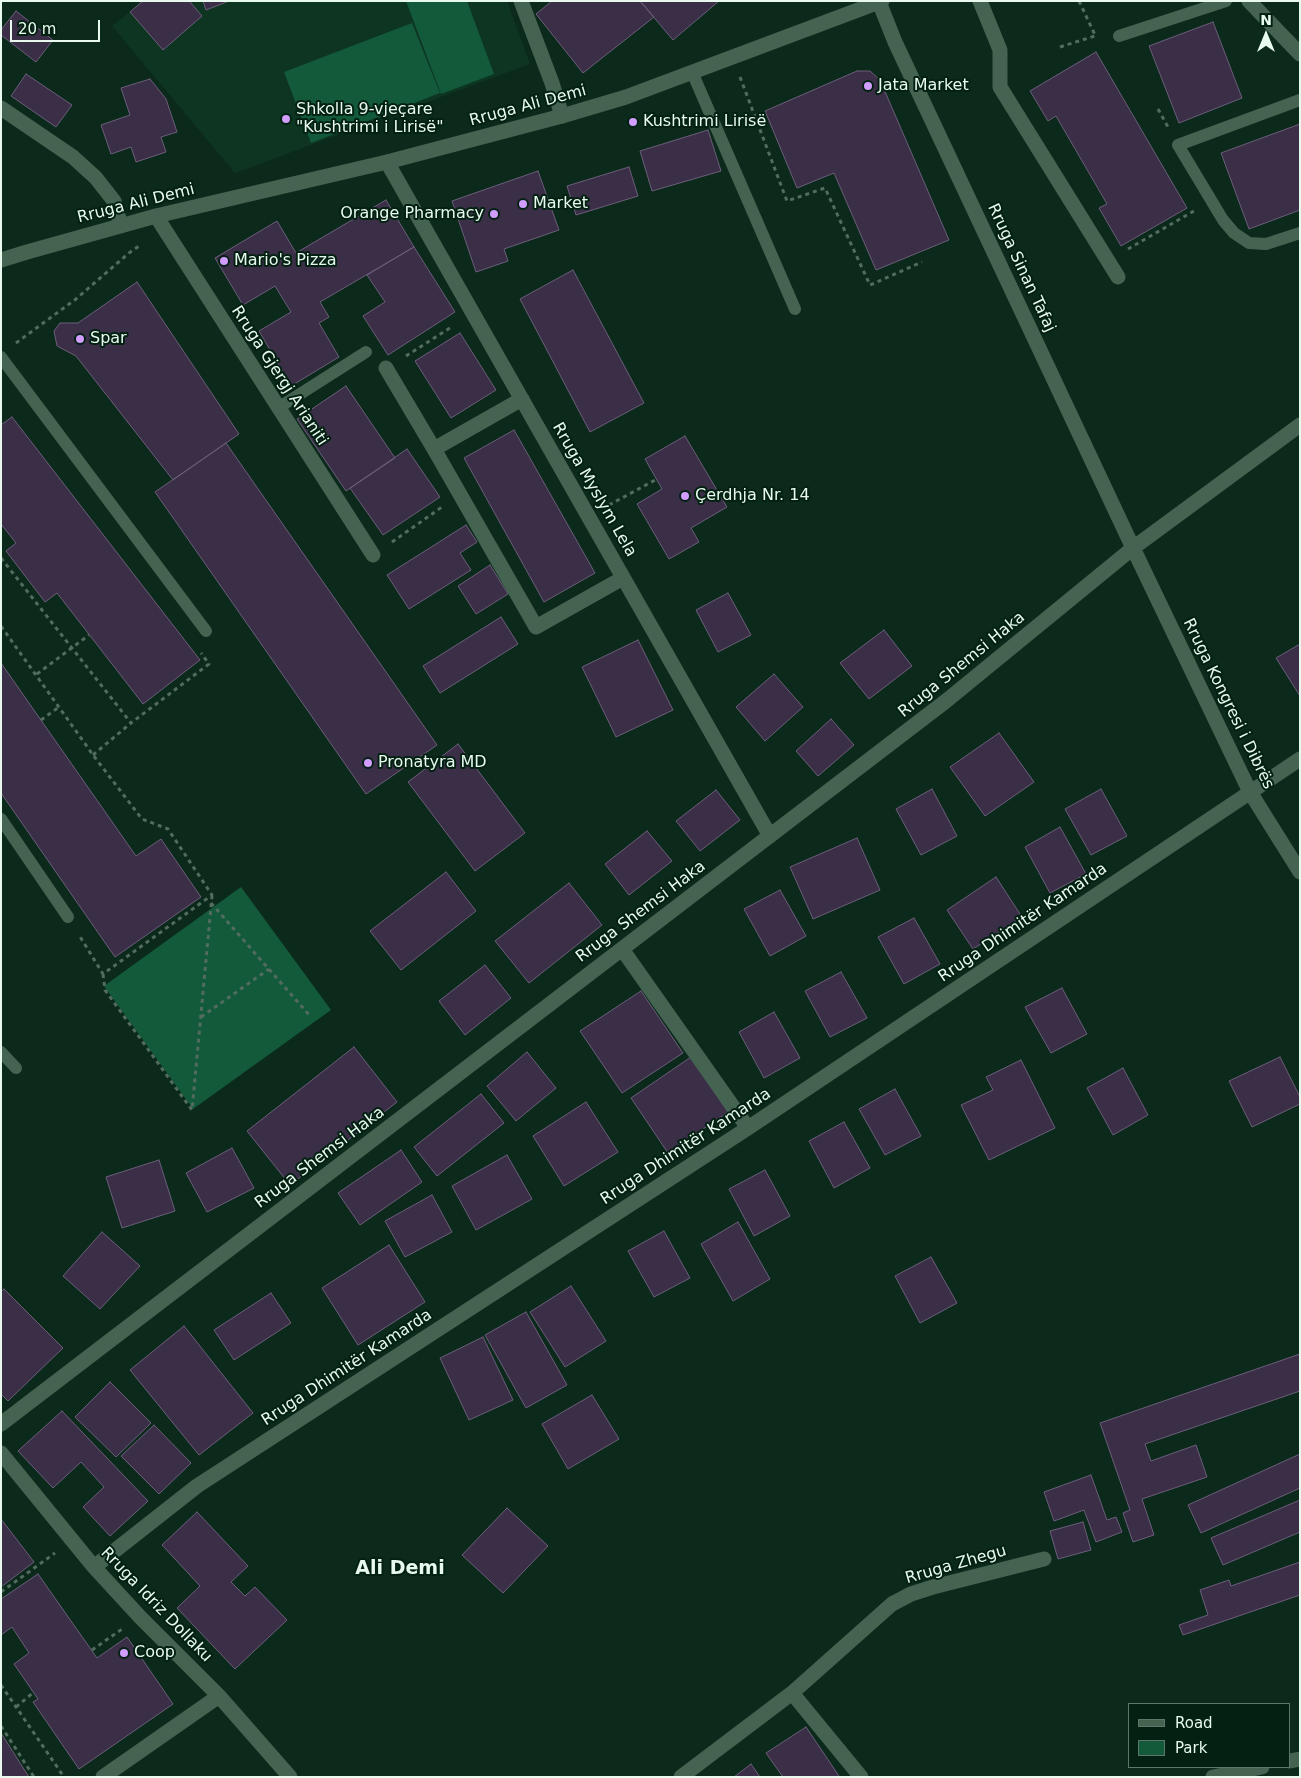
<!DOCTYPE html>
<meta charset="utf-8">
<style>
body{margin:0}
#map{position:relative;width:1301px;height:1778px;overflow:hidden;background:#0c2a1b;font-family:"DejaVu Sans",sans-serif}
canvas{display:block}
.frame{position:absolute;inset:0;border:2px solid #e8f9ee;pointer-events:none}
.legend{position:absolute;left:1128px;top:1703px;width:162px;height:65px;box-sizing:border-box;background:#032112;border:1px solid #5f776a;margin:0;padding:6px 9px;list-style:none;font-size:15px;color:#e8f9ee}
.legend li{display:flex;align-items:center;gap:10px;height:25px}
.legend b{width:25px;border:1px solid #5f776a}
.north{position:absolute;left:1241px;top:10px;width:50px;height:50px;-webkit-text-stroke:4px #032112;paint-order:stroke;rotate:0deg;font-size:14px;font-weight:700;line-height:20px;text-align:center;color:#e8f9ee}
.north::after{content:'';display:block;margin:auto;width:18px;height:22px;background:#e8f9ee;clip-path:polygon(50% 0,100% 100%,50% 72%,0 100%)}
.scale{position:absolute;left:10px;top:20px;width:90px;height:22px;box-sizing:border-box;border:2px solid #e8f9ee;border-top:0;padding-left:6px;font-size:15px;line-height:18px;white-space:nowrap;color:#e8f9ee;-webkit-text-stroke:4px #032112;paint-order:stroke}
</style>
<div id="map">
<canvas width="1301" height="1778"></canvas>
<div class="frame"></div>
<ul class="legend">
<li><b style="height:6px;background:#446351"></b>Road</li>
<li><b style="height:14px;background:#125a3a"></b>Park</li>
</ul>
<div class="north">N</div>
<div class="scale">20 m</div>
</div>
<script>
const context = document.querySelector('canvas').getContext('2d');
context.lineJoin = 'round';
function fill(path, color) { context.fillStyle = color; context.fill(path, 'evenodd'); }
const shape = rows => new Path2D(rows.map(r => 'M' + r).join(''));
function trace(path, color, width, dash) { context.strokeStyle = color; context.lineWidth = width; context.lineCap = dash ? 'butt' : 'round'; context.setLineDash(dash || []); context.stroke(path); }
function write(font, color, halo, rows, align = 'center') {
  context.font = font + ' "DejaVu Sans",sans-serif'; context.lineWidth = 4; context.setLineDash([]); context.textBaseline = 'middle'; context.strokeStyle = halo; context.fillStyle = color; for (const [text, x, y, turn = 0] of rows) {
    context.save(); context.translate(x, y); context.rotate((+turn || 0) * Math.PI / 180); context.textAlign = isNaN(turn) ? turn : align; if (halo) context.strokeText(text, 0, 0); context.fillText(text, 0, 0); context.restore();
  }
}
const built = shape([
 [143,1,507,1,530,64,235,173,112,26]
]);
const green = shape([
 [406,1,467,1,494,74,441,94],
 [412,23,440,93,311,143,284,72],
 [241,887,331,1010,193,1109,104,986]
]);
const building = shape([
 [143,1,193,1,190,2,202,16,163,50,130,12,143,1],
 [203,1,229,1,206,10,203,1],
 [552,1,640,1,654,17,583,73,536,14,552,1],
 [640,1,719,1,673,40,640,1],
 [16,11,53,40,36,62,1,35,1,30,16,11],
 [1213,22,1242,98,1179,123,1149,46,1213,22],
 [1096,52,1187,208,1121,246,1099,208,1107,204,1056,116,1048,121,1030,91,1096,52],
 [857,71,870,71,880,80,949,240,876,270,834,173,797,188,765,111,857,71],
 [26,74,72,105,56,127,11,96,26,74],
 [150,79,166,99,177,132,161,137,166,152,136,162,131,147,111,154,101,125,130,115,121,88,150,79],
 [1300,124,1300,210,1249,229,1221,153,1300,124],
 [708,130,721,171,652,191,640,151,708,130],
 [629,167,638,196,576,215,567,186,629,167],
 [538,171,559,230,504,249,508,261,476,272,452,201,538,171],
 [386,200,414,247,320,302,329,317,319,323,339,357,291,386,259,331,291,312,275,286,243,305,215,258,277,221,296,253,386,200],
 [414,247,455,312,388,355,363,316,385,302,367,275,414,247],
 [573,270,644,403,590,432,520,299,573,270],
 [137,282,239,434,173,480,76,356,57,346,54,331,60,323,78,323,137,282],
 [460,333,496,390,451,418,415,361,460,333],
 [346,386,395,458,346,491,297,419,346,386],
 [12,417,200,660,143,704,57,593,45,602,6,551,16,543,1,524,1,425,12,417],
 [514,430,595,573,544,602,464,458,514,430],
 [685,436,727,507,691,528,699,542,669,559,637,504,662,489,645,459,685,436],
 [226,443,437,745,366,794,155,492,226,443],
 [407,449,440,497,383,535,350,488,407,449],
 [466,525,477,542,460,553,471,570,409,609,387,575,466,525],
 [490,565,508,594,476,614,458,586,490,565],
 [728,593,751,635,718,652,696,610,728,593],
 [501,617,518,644,440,693,423,666,501,617],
 [884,630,912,666,869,699,840,663,884,630],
 [638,640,673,710,616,737,582,667,638,640],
 [1300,644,1300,696,1276,658,1300,644],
 [1,663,136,856,161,839,201,897,115,957,1,793,1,663],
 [774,674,803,707,765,741,736,707,774,674],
 [831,719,854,745,818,776,796,751,831,719],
 [999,733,1034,782,985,816,950,767,999,733],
 [458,744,525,833,475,871,408,782,458,744],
 [932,789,957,836,921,855,896,809,932,789],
 [1101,789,1127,836,1091,855,1065,809,1101,789],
 [716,790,740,820,700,851,676,821,716,790],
 [1060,827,1086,874,1050,893,1025,847,1060,827],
 [647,831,672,861,629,895,605,864,647,831],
 [857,838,880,890,813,919,790,867,857,838],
 [446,872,476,911,401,970,370,931,446,872],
 [996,877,1022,917,973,949,947,910,996,877],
 [569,883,602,925,529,983,495,941,569,883],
 [780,890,806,936,770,956,744,909,780,890],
 [914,918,940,964,904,984,878,937,914,918],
 [485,965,511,998,465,1035,439,1001,485,965],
 [841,972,867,1018,830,1037,805,991,841,972],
 [1062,988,1087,1034,1051,1053,1025,1007,1062,988],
 [641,991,683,1053,622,1093,580,1031,641,991],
 [774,1012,800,1058,764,1078,739,1032,774,1012],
 [354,1047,397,1102,290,1185,247,1131,354,1047],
 [527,1052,556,1088,516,1121,487,1086,527,1052],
 [691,1057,728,1112,668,1153,631,1098,691,1057],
 [1280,1057,1300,1097,1300,1104,1252,1127,1229,1081,1280,1057],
 [1021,1060,1055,1128,989,1160,961,1105,993,1090,986,1077,1021,1060],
 [1123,1068,1148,1115,1113,1135,1087,1088,1123,1068],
 [895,1089,921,1136,885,1155,859,1109,895,1089],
 [481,1094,504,1123,437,1176,414,1147,481,1094],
 [586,1102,618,1152,564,1186,533,1136,586,1102],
 [844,1122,870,1168,834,1188,809,1141,844,1122],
 [232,1148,254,1188,207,1212,186,1173,232,1148],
 [401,1150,422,1182,360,1225,338,1193,401,1150],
 [507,1155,532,1199,476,1230,452,1186,507,1155],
 [159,1160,175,1211,122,1228,106,1177,159,1160],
 [765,1170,790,1216,754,1236,729,1189,765,1170],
 [432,1195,452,1232,405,1257,385,1221,432,1195],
 [738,1222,770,1279,733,1301,701,1244,738,1222],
 [664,1231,690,1278,654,1297,628,1251,664,1231],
 [102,1232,140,1266,100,1309,63,1276,102,1232],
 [389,1245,425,1302,358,1345,322,1288,389,1245],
 [931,1257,957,1303,920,1323,895,1276,931,1257],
 [571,1286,606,1341,565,1367,530,1312,571,1286],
 [4,1289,63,1348,8,1401,1,1394,1,1292,4,1289],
 [271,1293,291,1323,234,1360,214,1330,271,1293],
 [526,1312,567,1385,526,1408,485,1335,526,1312],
 [184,1326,253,1413,199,1455,130,1370,184,1326],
 [483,1337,513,1400,469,1420,440,1358,483,1337],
 [1300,1354,1300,1391,1145,1444,1151,1461,1196,1445,1207,1477,1142,1499,1154,1535,1133,1542,1123,1513,1130,1510,1100,1423,1300,1354],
 [110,1382,151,1423,116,1457,75,1417,110,1382],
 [592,1395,619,1439,568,1469,542,1424,592,1395],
 [62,1411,148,1501,110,1536,83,1507,104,1487,81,1462,53,1488,18,1451,62,1411],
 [154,1425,191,1463,159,1494,121,1456,154,1425],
 [1300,1454,1300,1488,1201,1533,1188,1505,1300,1454],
 [1091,1475,1107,1520,1116,1517,1122,1532,1096,1542,1084,1510,1054,1521,1044,1492,1091,1475],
 [1300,1500,1300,1532,1223,1565,1211,1538,1300,1500],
 [507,1508,548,1546,503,1593,462,1555,507,1508],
 [197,1512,248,1566,231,1582,245,1596,255,1587,287,1620,235,1669,177,1608,200,1586,162,1545,197,1512],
 [1,1519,34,1562,1,1587,1,1519],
 [1083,1522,1091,1550,1058,1559,1050,1531,1083,1522],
 [1300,1562,1300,1595,1183,1635,1179,1625,1208,1615,1200,1590,1229,1580,1231,1586,1300,1562],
 [38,1574,97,1658,127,1637,173,1704,79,1769,33,1702,38,1699,14,1664,29,1653,12,1627,1,1635,1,1599,38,1574],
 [806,1727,839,1776,837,1777,783,1777,766,1753,806,1727],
 [1,1733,29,1777,1,1777,1,1733],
 [751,1764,760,1777,734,1777,751,1764]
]);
const path = shape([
 [1079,1,1095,35],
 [1060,47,1098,35],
 [740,77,787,201,825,188,870,285,922,262],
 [1158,109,1168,127],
 [1128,249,1194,211],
 [16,343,76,299,129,253,139,246],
 [406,356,453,326],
 [609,505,657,479],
 [392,542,442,507],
 [1,558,131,723,209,664,201,653],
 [1,626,93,755,142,819,168,829,212,895,103,974,79,935],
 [37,674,89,635],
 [41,720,59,707],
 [93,755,131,723],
 [211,903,310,1016],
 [103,974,105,990,192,1110,212,896],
 [201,1017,269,969],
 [1,1592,55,1553],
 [92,1650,122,1629],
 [1,1685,64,1777],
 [16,1707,34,1692],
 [1,1726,34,1777]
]);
const lane = shape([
 [1119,36,1226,1],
 [692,72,795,309],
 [1300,100,1178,145,1223,220,1234,233,1249,243,1266,244,1300,233],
 [1,357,206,631],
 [278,408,366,352],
 [1,819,68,917],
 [1,1052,16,1068]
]);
const street = shape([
 [521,1,552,83,562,116],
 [980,1,1000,50,1000,87,1118,277],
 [879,2,895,42,1133,548,1250,792,1300,872],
 [387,162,770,836],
 [156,216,373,555],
 [386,368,434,449,536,627,623,578],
 [434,449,522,399],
 [622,949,748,1128],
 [1,1424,946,701,1133,548,1300,425],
 [1,1453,94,1567,140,1617,219,1696,290,1777],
 [94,1567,197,1486,748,1128,1300,759],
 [792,1693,861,1777],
 [1290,1761,1300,1759],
 [103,1777,219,1696],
 [681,1777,792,1693,892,1604,911,1594,933,1587,1044,1559],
 [1213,1777,1262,1767]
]);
const secondary = shape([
 [1249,1,1300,54],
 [1,108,73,157,96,178,114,201,121,226],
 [1,260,27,252,156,216,387,162,562,116,626,97,882,1]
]);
const markers = [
 [868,86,5,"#d19dfe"],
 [286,119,5,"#d19dfe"],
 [633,122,5,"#d19dfe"],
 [523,204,5,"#d19dfe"],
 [494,214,5,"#d19dfe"],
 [224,261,5,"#d19dfe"],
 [80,339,5,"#d19dfe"],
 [685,496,5,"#d19dfe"],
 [368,763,5,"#d19dfe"],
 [124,1653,5,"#d19dfe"]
];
const poiNames = [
 ["Jata Market",878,86],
 ["Shkolla 9-vjeçare",296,110],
 ["\"Kushtrimi i Lirisë\"",296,128],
 ["Kushtrimi Lirisë",643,122],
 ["Market",533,204],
 ["Orange Pharmacy",484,214,"right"],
 ["Mario's Pizza",234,261],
 ["Spar",90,339],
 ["Çerdhja Nr. 14",695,496],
 ["Pronatyra MD",378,763],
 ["Coop",134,1653]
];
const streetNames = [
 ["Rruga Ali Demi",528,106,-15],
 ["Rruga Ali Demi",136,204,-14],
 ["Rruga Sinan Tafaj",1021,268,65],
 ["Rruga Gjergj Arianiti",279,376,57],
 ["Rruga Myslym Lela",594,490,60],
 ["Rruga Shemsi Haka",962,665,-39],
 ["Rruga Kongresi i Dibrës",1228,704,64],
 ["Rruga Shemsi Haka",641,912,-37],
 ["Rruga Dhimitër Kamarda",1023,923,-34],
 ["Rruga Dhimitër Kamarda",686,1147,-33],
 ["Rruga Shemsi Haka",320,1158,-37],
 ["Rruga Dhimitër Kamarda",347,1368,-33],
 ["Rruga Zhegu",956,1565,-16],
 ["Rruga Idriz Dollaku",156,1605,46]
];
const quarterNames = [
 ["Ali Demi",400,1569]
];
fill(built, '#0d3521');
fill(green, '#125a3a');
fill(building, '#3b2e47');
trace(building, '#6c5e7a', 1);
trace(path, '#526c5f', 3, [4, 4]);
trace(lane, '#446351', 12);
trace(street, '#446351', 15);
trace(secondary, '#446351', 15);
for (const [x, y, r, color] of markers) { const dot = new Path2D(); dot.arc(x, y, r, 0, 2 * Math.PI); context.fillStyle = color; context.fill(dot); trace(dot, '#032112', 2); }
write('16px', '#e8f9ee', '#032112', poiNames, 'left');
write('16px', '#e8f9ee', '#032112', streetNames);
write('bold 19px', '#e8f9ee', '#032112', quarterNames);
</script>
